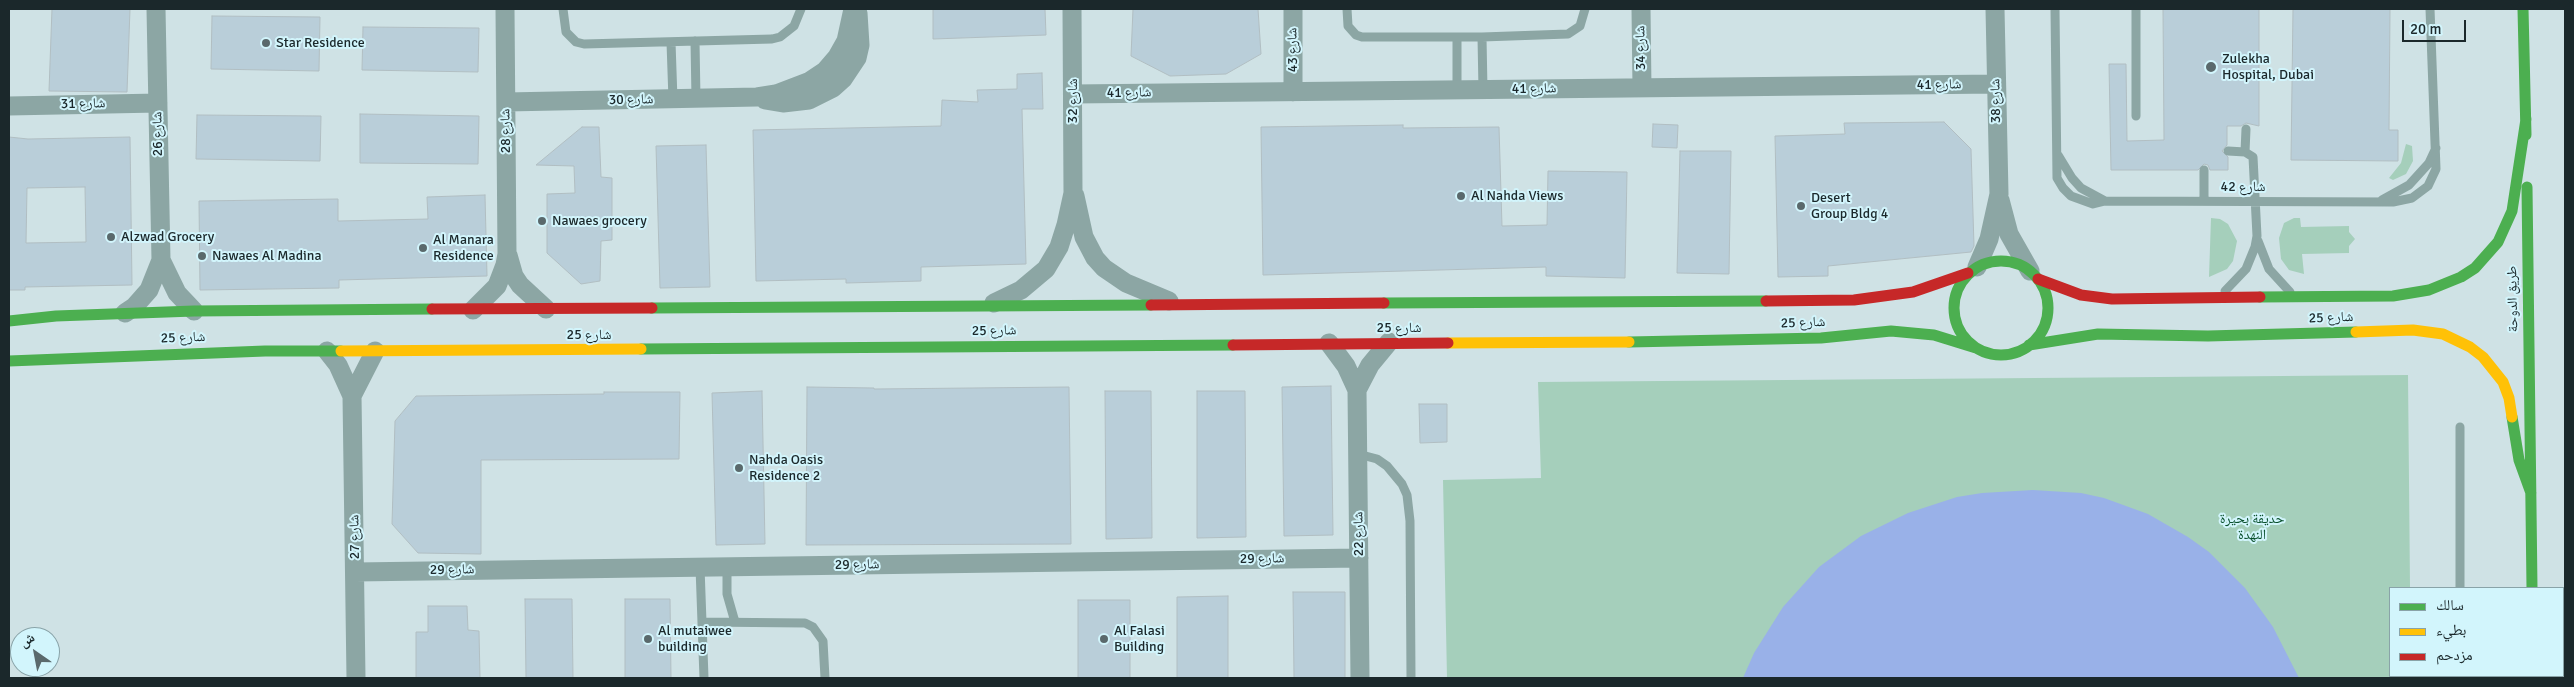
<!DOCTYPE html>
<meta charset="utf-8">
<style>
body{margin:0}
#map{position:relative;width:2574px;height:687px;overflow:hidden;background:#cfe2e5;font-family:Signika,"Noto Naskh Arabic",sans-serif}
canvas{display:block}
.frame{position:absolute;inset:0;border:10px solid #1b282b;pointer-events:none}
.legend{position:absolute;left:2389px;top:587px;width:175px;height:90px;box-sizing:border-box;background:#d2f5fc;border:1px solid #89a3a8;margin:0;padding:6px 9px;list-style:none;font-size:15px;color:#1b282b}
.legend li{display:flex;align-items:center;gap:10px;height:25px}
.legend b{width:25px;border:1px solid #89a3a8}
.north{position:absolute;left:10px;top:627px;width:50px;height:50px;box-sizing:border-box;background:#d2f5fc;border:1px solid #89a3a8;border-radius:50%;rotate:327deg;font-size:14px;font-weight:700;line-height:20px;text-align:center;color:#1b282b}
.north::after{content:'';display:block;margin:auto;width:18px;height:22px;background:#5a696c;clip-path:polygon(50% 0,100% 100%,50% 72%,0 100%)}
.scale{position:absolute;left:2402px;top:20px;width:64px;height:22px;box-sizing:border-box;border:2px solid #1b282b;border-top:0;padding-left:6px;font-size:15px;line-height:18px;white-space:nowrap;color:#1b282b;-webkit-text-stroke:4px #d2f5fc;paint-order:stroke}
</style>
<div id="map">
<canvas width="2574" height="687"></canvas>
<div class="frame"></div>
<ul class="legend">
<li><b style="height:6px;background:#4caf50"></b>سالك</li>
<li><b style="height:6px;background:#ffc107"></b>بطيء</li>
<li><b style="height:6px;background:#c62828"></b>مزدحم</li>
</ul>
<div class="north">ش</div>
<div class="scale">20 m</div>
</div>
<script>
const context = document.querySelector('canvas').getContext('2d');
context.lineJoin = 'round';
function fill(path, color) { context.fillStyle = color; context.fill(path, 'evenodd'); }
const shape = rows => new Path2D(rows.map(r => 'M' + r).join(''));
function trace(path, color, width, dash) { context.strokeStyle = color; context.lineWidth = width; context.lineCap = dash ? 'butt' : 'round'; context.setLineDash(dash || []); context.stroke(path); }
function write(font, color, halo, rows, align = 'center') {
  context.font = font + ' Signika,"Noto Naskh Arabic",sans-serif'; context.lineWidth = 4; context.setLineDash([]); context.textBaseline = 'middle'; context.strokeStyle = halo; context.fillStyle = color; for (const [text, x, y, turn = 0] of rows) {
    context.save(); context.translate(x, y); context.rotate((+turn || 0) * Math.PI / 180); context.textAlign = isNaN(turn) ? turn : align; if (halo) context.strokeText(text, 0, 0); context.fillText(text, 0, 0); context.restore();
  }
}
const green = shape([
 [2406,144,2412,146,2413,161,2406,174,2393,180,2389,178,2401,163],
 [2211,218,2220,219,2228,224,2237,241,2233,261,2227,269,2209,277],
 [2294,218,2300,218,2301,227,2349,226,2349,232,2355,239,2349,246,2349,253,2302,254,2304,274,2289,270,2281,259,2279,238,2284,223],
 [2408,375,2410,588,2390,588,2390,676,2411,676,2411,678,1447,678,1443,480,1541,478,1538,382]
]);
const water = shape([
 [2033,490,2081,493,2104,498,2148,514,2188,537,2209,552,2245,588,2273,627,2299,678,1743,678,1754,653,1783,607,1819,567,1861,536,1908,513,1957,497,1982,493]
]);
const building = shape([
 [52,9,130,9,127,92,49,91,52,9],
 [933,9,1045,9,1046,35,933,39,933,9],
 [1133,9,1258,9,1261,54,1226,74,1170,76,1131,56,1133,9],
 [2163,9,2259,9,2259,126,2246,123,2241,126,2227,126,2227,145,2222,151,2228,157,2228,170,2210,170,2208,165,2204,164,2198,170,2111,170,2109,64,2126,64,2127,141,2164,140,2163,9],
 [2293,9,2390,9,2389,130,2398,130,2398,161,2291,160,2293,9],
 [212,16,320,17,319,71,211,69,212,16],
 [363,27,479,28,478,72,362,70,363,27],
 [1042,73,1043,109,1022,109,1026,264,921,267,921,281,846,283,846,279,756,281,753,130,941,126,942,100,978,102,977,90,1017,89,1017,74,1042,73],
 [360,114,479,116,478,164,360,163,360,114],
 [197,115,321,116,320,161,196,159,197,115],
 [1944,122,1971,149,1974,246,1971,252,1828,266,1828,276,1778,277,1775,136,1845,134,1844,123,1944,122],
 [1653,124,1678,125,1677,148,1652,147,1653,124],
 [1403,125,1403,128,1499,127,1502,226,1547,225,1548,171,1627,172,1625,278,1546,276,1546,267,1263,275,1261,127,1403,125],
 [582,127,599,127,601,177,612,178,612,240,601,241,600,281,581,284,547,253,547,194,575,193,574,166,536,165,582,127],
 [9,137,28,139,130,137,132,285,25,287,25,290,9,290,9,137],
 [85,187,86,242,26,243,27,188,85,187],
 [706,145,710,287,660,288,656,146,706,145],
 [1680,151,1731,151,1729,274,1677,273,1680,151],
 [485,195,487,276,339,280,339,288,200,290,199,201,338,199,338,221,428,219,427,197,485,195],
 [1331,386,1333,535,1284,536,1282,387,1331,386],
 [807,387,874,388,874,389,1069,387,1071,544,806,545,807,387],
 [762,391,765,544,716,545,712,393,762,391],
 [1105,391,1151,391,1152,538,1106,539,1105,391],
 [1197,391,1245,391,1246,537,1197,538,1197,391],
 [604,392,680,392,679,459,481,460,481,554,418,553,392,524,395,421,416,396,604,394,604,392],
 [1419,404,1447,404,1447,442,1420,443,1419,404],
 [1293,592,1345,592,1345,678,1294,678,1293,592],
 [1228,596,1228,678,1177,678,1177,597,1228,596],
 [525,599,572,599,573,678,526,678,525,599],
 [625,599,670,599,671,678,625,678,625,599],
 [1078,600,1130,600,1130,678,1078,678,1078,600],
 [428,606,467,606,468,630,479,631,480,678,416,678,416,632,428,632,428,606]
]);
const lane = shape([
 [563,9,566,32,576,42,584,44,772,39,780,37,794,26,801,9],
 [1347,9,1348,26,1356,35,1362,37,1482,37,1568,34,1580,26,1585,9],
 [2055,9,2057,178,2063,188,2071,196,2093,204,2105,201,2393,202,2412,198,2428,186,2436,169,2430,9],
 [1457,37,1457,90],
 [1482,37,1483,90],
 [695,41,696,99],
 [671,42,673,100],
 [2136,116,2136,9],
 [2245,152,2246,129],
 [2058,155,2072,178,2081,188,2105,201],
 [2382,200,2409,185,2429,163,2436,148],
 [2204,201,2204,170],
 [2258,241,2269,269,2290,292],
 [2225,291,2246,269,2255,247,2257,236,2253,157,2245,152,2228,151],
 [2460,427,2460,588],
 [1358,454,1377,459,1387,466,1402,484,1407,495,1410,521,1411,678],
 [727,566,727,594,735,622],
 [700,567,704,678],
 [703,622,805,623,813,627,823,641,825,678],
 [2461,676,2461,678]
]);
const street = shape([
 [1293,9,1293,92],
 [1641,9,1642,88],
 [1073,94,1996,84],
 [765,100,783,103,809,100,833,88,843,79,857,58,860,45,858,13],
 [506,102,757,97,776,94,810,81,825,71,837,57,846,41,853,9],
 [9,106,158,103],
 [1075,196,1084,237,1095,258,1104,268,1126,283,1169,301],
 [2000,200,2009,234,2030,271],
 [508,255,514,276,520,285,546,309],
 [161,260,177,293,194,311],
 [1977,267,1989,239,1999,194,1995,9],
 [994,303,1021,290,1046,269,1059,247,1066,225,1073,193,1072,9],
 [473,310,497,286,505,265,507,254,505,9],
 [125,313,134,307,149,290,161,260,156,9],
 [1329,343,1346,366,1357,390,1360,678],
 [327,351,338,365,352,396,356,678],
 [1357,390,1370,365,1389,342],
 [352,396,375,351],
 [355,572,1359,558]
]);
const fast = shape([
 [2523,9,2526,135],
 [2527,187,2532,588],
 '1954 308a47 47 0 1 1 94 0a47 47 0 1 1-94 0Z',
 [2260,297,2393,296,2429,290,2461,277,2475,268,2498,242,2512,211,2526,119],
 [1384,303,1766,301],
 [652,308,1151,305],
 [9,321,56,316,194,311,432,309],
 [1629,342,1821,338,1891,331,1934,335,1976,348],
 [2029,345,2098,334,2208,336,2356,332],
 [641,349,1233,345],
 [9,361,265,351,341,351],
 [2512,417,2519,460,2531,493],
 [2533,676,2533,678]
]);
const slow = shape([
 [2356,332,2413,330,2443,334,2470,347,2483,357,2503,382,2509,398,2512,417],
 [1448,343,1629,342],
 [341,351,641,349]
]);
const jam = shape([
 [2038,279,2081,295,2112,299,2260,297],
 [1766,301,1854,300,1913,292,1968,273],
 [1151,305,1384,303],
 [432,309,652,308],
 [1233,345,1448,343]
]);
const markers = [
 [266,43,5,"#5a696c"],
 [2211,67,6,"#5a696c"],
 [1461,196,5,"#5a696c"],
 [1801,206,5,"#5a696c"],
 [542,221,5,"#5a696c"],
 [111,237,5,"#5a696c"],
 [423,248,5,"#5a696c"],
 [202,256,5,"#5a696c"],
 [739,468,5,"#5a696c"],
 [648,639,5,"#5a696c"],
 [1104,639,5,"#5a696c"]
];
const poiNames = [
 ["Star Residence",276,43],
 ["Zulekha",2222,59],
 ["Hospital, Dubai",2222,75],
 ["Al Nahda Views",1471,196],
 ["Desert",1811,198],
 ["Group Bldg 4",1811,214],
 ["Nawaes grocery",552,221],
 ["Alzwad Grocery",121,237],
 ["Al Manara",433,240],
 ["Residence",433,256],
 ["Nawaes Al Madina",212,256],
 ["Nahda Oasis",749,460],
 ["Residence 2",749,476],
 ["Al mutaiwee",658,631],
 ["building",658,647],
 ["Al Falasi",1114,631],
 ["Building",1114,647]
];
const streetNames = [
 ["شارع 34",1641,48,-91],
 ["شارع 43",1293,50,-91],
 ["شارع 41",1939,85,-1],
 ["شارع 41",1534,89,-1],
 ["شارع 41",1129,93,-1],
 ["شارع 30",631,100,-1],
 ["شارع 32",1073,101,-90],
 ["شارع 38",1996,101,-91],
 ["شارع 31",83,104,-1],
 ["شارع 28",506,131,-91],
 ["شارع 26",158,134,-91],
 ["شارع 42",2243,187],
 ["طريق الدوحة",2513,299,-91],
 ["شارع 25",2331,318,-2],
 ["شارع 25",1803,323,-2],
 ["شارع 25",1399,328],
 ["شارع 25",994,331,-1],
 ["شارع 25",589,335],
 ["شارع 25",183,338,-2],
 ["شارع 22",1359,534,-91],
 ["شارع 27",355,537,-91],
 ["شارع 29",1262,559,-1],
 ["شارع 29",857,565,-1],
 ["شارع 29",452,570,-1]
];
const parkNames = [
 ["حديقة بحيرة",2252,519],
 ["النهدة",2252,535]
];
fill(green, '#a5cfbb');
fill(water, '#99b1e8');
fill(building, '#b9ced9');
trace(building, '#b1bec2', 1);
trace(lane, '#8ca6a4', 9);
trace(street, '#8ca6a4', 19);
trace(fast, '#4caf50', 11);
trace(slow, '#ffc107', 11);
trace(jam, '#c62828', 11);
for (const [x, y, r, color] of markers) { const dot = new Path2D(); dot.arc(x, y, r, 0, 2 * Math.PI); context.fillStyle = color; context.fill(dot); trace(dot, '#d2f5fc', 2); }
write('14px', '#1b282b', '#d2f5fc', poiNames, 'left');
write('14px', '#1b282b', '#d2f5fc', streetNames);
write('14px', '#09502c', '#d2f5fc', parkNames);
</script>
